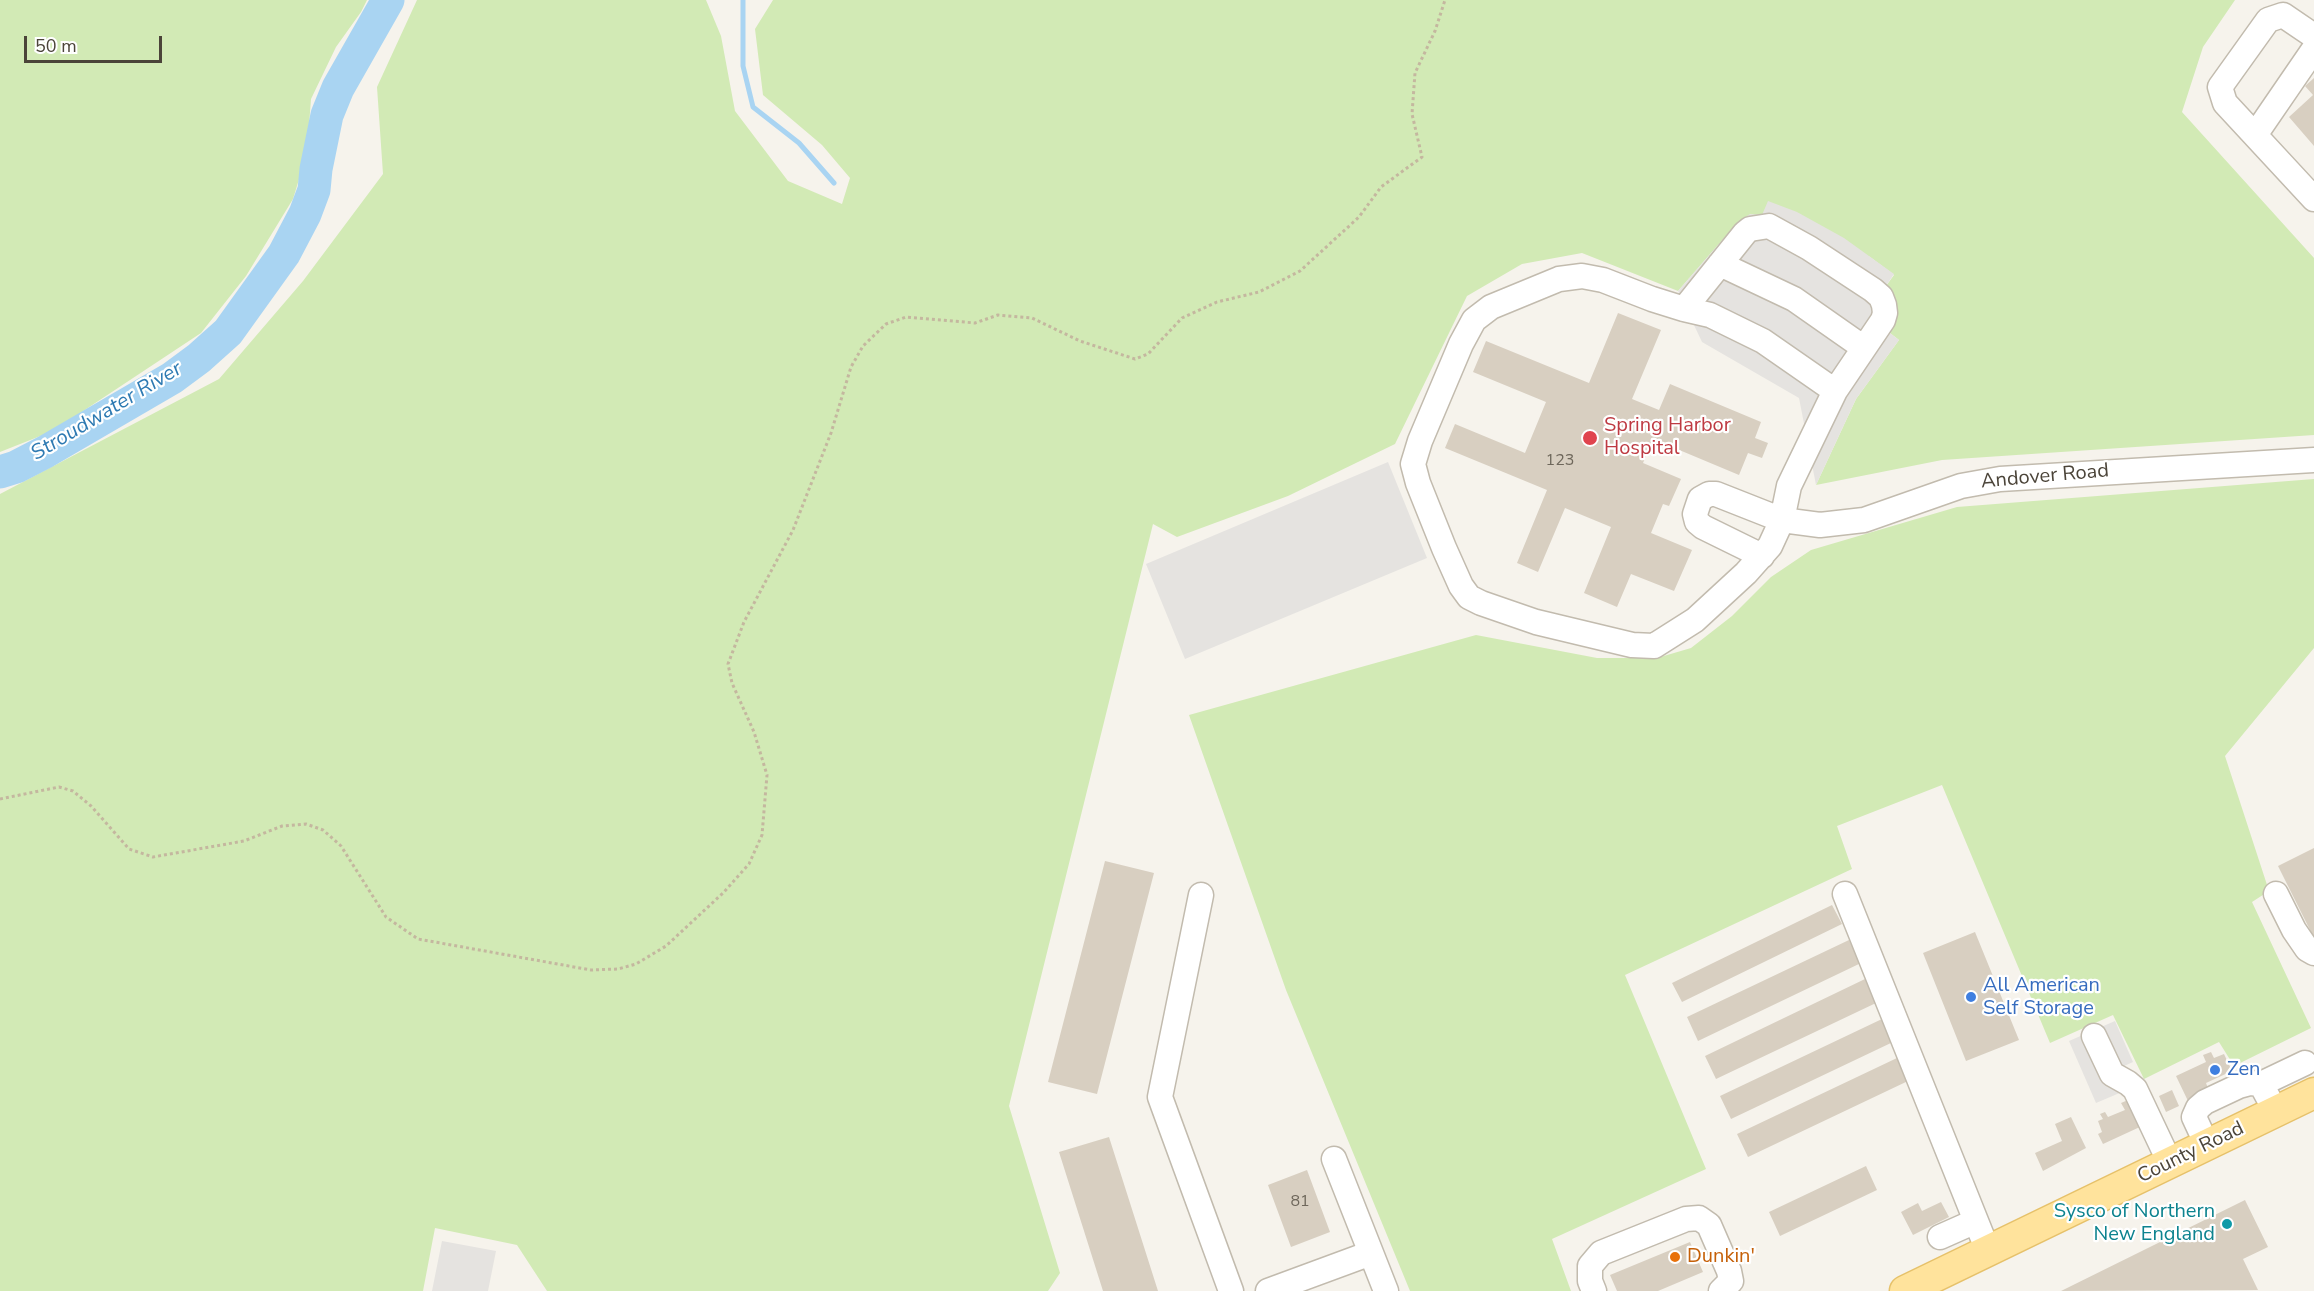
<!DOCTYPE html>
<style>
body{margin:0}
#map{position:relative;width:2314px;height:1291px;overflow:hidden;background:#f6f3ec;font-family:"Nunito Sans",sans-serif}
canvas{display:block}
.scale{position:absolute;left:24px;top:36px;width:138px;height:27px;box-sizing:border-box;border:3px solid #4b4439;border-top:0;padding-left:8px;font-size:18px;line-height:21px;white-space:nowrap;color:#4b4439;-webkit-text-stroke:4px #fff;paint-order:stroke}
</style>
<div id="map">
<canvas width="2314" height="1291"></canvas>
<div class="scale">50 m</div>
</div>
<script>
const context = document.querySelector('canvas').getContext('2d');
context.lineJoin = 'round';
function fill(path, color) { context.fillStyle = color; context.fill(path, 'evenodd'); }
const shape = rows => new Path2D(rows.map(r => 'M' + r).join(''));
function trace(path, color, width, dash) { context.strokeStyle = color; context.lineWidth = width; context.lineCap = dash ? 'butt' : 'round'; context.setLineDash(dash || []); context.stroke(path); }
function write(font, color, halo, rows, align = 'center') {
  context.font = font + ' "Nunito Sans",sans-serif'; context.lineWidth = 4.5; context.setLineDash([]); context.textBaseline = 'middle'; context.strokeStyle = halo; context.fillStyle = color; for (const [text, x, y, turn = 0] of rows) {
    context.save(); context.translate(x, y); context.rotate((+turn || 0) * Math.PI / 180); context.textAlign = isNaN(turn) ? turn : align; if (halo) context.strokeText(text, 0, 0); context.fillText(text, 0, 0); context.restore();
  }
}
const green = shape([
 [0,0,367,0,361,12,336,47,311,99,307,153,293,199,246,276,201,333,53,431,0,452],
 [417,0,706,0,721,36,735,111,788,181,842,204,850,178,822,145,763,95,755,29,773,0,2235,0,2203,47,2182,112,2314,258,2314,435,1942,460,1816,485,1856,399,1899,340,1886,330,1886,286,1894,275,1870,257,1762,215,1738,222,1678,291,1582,253,1522,264,1467,296,1395,444,1288,496,1177,537,1153,524,1009,1106,1060,1273,1048,1291,547,1291,517,1245,435,1228,423,1291,0,1291,0,494,219,379,303,281,383,174,377,87],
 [2314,479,2314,648,2225,756,2269,891,2252,902,2311,1028,2234,1066,2219,1042,2144,1079,2113,1015,2050,1043,1942,785,1837,826,1852,869,1625,975,1706,1169,1552,1239,1571,1291,1410,1291,1286,990,1189,715,1476,635,1597,658,1657,658,1691,648,1732,616,1771,577,1811,550,1957,507]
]);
const parking = shape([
 [1768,201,1797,212,1844,238,1894,274,1886,286,1886,330,1899,340,1856,399,1816,485,1799,398,1702,342,1678,291,1738,222,1750,214,1762,215],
 [1388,462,1427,558,1185,659,1146,564],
 [2115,1021,2133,1062,2113,1071,2122,1092,2096,1103,2069,1041],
 [442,1241,496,1251,488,1291,432,1291]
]);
const stream = shape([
 [743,0,743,66,753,107,799,143,834,183]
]);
const river = shape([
 [0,472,16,467,45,452,172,378,199,358,228,332,284,254,305,214,314,190,316,169,327,115,338,88,388,0]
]);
const building = shape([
 [2314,78,2314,146,2289,117,2313,95,2305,86],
 [1618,313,1661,330,1632,399,1659,410,1670,384,1761,422,1755,438,1768,443,1762,458,1748,453,1739,475,1653,439,1643,463,1681,479,1669,506,1663,504,1651,533,1692,550,1674,591,1631,574,1617,607,1584,593,1611,527,1565,508,1538,572,1517,563,1547,490,1445,448,1455,424,1525,453,1546,402,1473,372,1486,341,1589,383],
 [2314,848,2314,938,2278,866],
 [1105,861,1154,873,1097,1094,1048,1082],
 [1832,905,1842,924,1682,1002,1672,983],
 [1975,932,2019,1040,1966,1061,1923,953],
 [1849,940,1861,963,1698,1041,1687,1017],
 [1865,979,1876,1003,1716,1079,1705,1056],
 [1882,1019,1893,1042,1731,1119,1720,1096],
 [2211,1052,2214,1058,2224,1054,2232,1071,2206,1083,2209,1091,2188,1101,2176,1076,2206,1062,2203,1055],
 [1897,1058,1908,1081,1748,1157,1737,1134],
 [2172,1090,2179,1106,2166,1112,2159,1096],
 [2128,1100,2142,1126,2103,1144,2098,1134,2102,1132,2098,1121,2103,1119,2100,1114,2105,1112,2108,1117,2125,1110,2121,1103],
 [2071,1117,2086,1148,2043,1171,2035,1153,2062,1141,2055,1124],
 [1109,1137,1158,1291,1103,1291,1059,1152],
 [1866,1166,1877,1190,1780,1236,1769,1212],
 [1307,1170,1330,1232,1291,1247,1268,1185],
 [2245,1200,2268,1247,2243,1259,2258,1290,2061,1291],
 [1941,1202,1949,1217,1913,1235,1901,1212,1918,1203,1922,1211],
 [1690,1242,1703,1272,1658,1291,1617,1291,1610,1275]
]);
const path = shape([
 [0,799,59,787,73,791,91,806,129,849,153,857,244,841,282,826,306,824,323,830,341,846,386,917,418,939,591,970,618,969,636,964,666,946,723,893,749,864,762,835,767,775,754,732,732,683,728,664,744,622,793,530,831,433,851,367,863,346,886,324,906,317,975,323,998,315,1032,318,1080,341,1135,359,1148,354,1182,318,1217,302,1259,292,1300,271,1359,217,1381,187,1422,157,1412,114,1415,73,1435,31,1445,0]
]);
const minor = shape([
 [2314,36,2283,15,2268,20,2220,87,2225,103,2314,199],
 [2255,135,2314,49],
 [1720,264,1794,299,1864,348],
 [1684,309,1745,233,1750,229,1769,226,1809,248,1873,290,1881,297,1884,305,1885,313,1883,320,1835,391,1789,486,1782,520,1770,546,1746,573,1695,620,1654,646,1632,645,1536,622,1481,603,1469,597,1461,586,1444,548,1418,483,1413,464,1420,441,1461,344,1474,320,1491,307,1559,279,1582,276,1603,280,1652,299,1684,309,1710,315,1763,341,1835,391],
 [1762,556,1703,527,1697,522,1695,514,1700,499,1709,494,1716,494,1782,520,1820,525,1864,520,1961,486,2000,479,2314,460],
 [1845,894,1988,1251],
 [2276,894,2294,930,2307,949,2314,953],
 [1201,895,1160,1097,1231,1291],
 [2094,1036,2112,1074,2128,1083,2135,1089,2170,1163],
 [2261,1084,2305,1063],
 [2207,1145,2194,1117,2198,1108,2205,1102,2239,1086,2250,1083,2261,1084,2276,1112],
 [1334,1159,1386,1291],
 [1940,1237,1976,1221],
 [1268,1291,1371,1253],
 [1594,1291,1590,1281,1590,1266,1601,1253,1686,1219,1699,1218,1709,1225,1729,1271,1731,1281,1721,1291]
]);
const major = shape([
 [1905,1291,2314,1093]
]);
const markers = [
 [1590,438,8,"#e0444e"],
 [1971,997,6,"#3f7fe0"],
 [2215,1070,6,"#3f7fe0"],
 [2227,1224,6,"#0f9aa8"],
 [1675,1257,6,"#e8710a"]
];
const numberNames = [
 ["123",1560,461],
 ["81",1300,1202]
];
const healthNames = [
 ["Spring Harbor",1604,426],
 ["Hospital",1604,449]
];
const streetNames = [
 ["Andover Road",2045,477,-5],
 ["County Road",2191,1153,-26]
];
const shopNames = [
 ["All American",1983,986],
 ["Self Storage",1983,1009],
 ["Zen",2227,1070]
];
const cultureNames = [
 ["Sysco of Northern",2215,1212],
 ["New England",2215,1235]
];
const foodNames = [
 ["Dunkin'",1687,1257]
];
const waterNames = [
 ["Stroudwater River",107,412,-31]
];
fill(green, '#d2eab5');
fill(parking, '#e5e3e0');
trace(stream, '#a9d4f2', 5);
trace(river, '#a9d4f2', 33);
fill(building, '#d8cfc1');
trace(minor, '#c2bbae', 27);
trace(major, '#e6c16a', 33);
trace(path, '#c4b79f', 3, [3, 3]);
trace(minor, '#fff', 24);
trace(major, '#ffe39c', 30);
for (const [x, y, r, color] of markers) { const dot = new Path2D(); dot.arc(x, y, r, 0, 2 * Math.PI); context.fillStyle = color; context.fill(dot); trace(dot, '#fff', 2); }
write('16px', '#6e675b', null, numberNames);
write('20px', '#be3a42', '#fff', healthNames, 'left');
write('20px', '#4b4439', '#fff', streetNames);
write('20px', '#366cbe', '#fff', shopNames, 'left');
write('20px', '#0d838f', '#fff', cultureNames, 'right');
write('20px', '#c56008', '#fff', foodNames, 'left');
write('italic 21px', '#2e7ab2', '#fff', waterNames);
</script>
